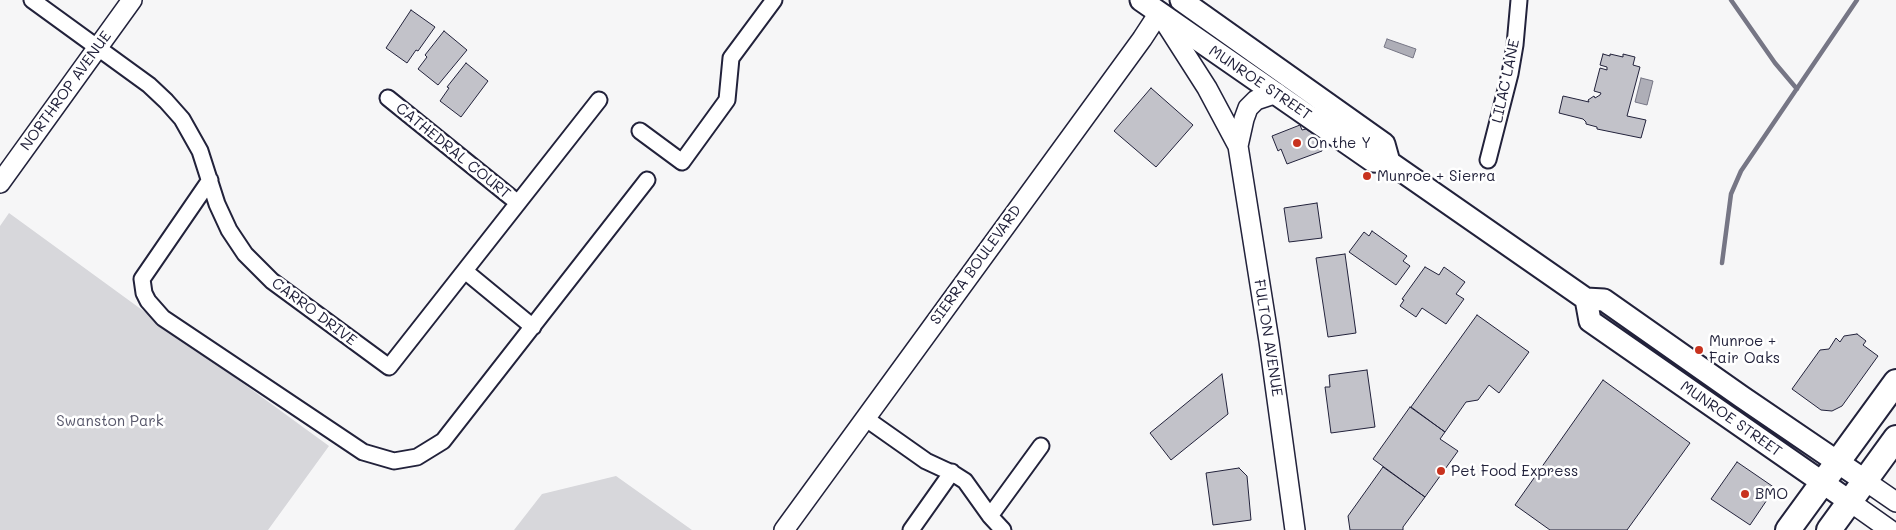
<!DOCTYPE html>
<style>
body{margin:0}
canvas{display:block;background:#f6f6f7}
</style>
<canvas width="1896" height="530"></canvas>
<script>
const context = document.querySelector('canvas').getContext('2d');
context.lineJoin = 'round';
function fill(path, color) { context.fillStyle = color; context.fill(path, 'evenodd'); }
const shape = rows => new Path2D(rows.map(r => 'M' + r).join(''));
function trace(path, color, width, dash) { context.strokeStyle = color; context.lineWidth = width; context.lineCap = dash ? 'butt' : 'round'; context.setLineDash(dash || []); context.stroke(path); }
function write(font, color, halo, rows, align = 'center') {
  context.font = font + ' Mali,sans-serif'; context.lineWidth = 5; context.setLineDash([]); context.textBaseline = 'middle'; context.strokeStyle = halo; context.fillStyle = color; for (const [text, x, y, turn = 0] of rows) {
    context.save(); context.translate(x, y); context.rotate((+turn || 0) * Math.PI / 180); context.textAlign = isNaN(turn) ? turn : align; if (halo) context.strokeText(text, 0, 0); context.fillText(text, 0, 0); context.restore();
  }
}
const green = shape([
 [9,213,329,446,268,530,0,530,0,226],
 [616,476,692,530,514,530,542,494]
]);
const water = shape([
 [1387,39,1416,49,1413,58,1384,47,1387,39],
 [1641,78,1653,81,1647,105,1635,102,1641,78]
]);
const stream = shape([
 [1731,0,1775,63,1797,89],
 [1722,263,1731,194,1741,171,1857,0]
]);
const building = shape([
 [411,10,435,27,418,51,416,50,407,63,386,48,411,10],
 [444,31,467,50,438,85,418,69,427,57,425,55,444,31],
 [1603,54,1610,56,1610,54,1623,57,1623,54,1635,57,1633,65,1640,67,1627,116,1646,120,1641,138,1597,129,1597,127,1586,124,1586,122,1583,119,1559,113,1563,96,1589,102,1588,100,1594,96,1595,98,1600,95,1601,93,1594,91,1600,68,1607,70,1607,67,1600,65,1603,54],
 [466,63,488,81,461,117,440,101,449,88,447,87,466,63],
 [1151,88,1193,125,1156,167,1114,131,1151,88],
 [1300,125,1302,130,1306,129,1316,136,1322,151,1287,164,1281,149,1278,151,1272,136,1300,125],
 [1317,203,1322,238,1289,242,1284,208,1317,203],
 [1372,231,1407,256,1403,261,1410,266,1396,285,1349,252,1364,232,1369,236,1372,231],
 [1345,254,1356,333,1328,337,1316,258,1345,254],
 [1425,267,1439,275,1444,267,1465,282,1456,294,1464,299,1446,324,1422,308,1416,317,1400,306,1404,300,1402,299,1425,267],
 [1477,315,1529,352,1499,393,1489,385,1478,400,1466,402,1445,432,1411,407,1477,315],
 [1857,334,1866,341,1863,345,1878,356,1842,406,1832,411,1821,410,1792,389,1820,350,1829,349,1836,338,1840,342,1844,336,1857,334],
 [1367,370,1375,427,1331,433,1325,387,1330,387,1329,375,1367,370],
 [1222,374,1228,414,1171,460,1150,433,1222,374],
 [1603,380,1690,443,1627,530,1550,530,1515,505,1603,380],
 [1410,407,1445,432,1440,439,1458,451,1425,497,1373,459,1410,407],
 [1737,462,1775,488,1750,525,1711,499,1737,462],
 [1383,467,1425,497,1403,527,1403,530,1350,530,1348,516,1383,467],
 [1239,468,1247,476,1251,520,1213,525,1206,473,1239,468]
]);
const minor = shape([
 [32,0,149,85,166,101,182,119,200,151,217,204,229,230,245,254,272,281,389,367,599,100],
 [388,98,518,203],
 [640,131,682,162,727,100,731,58,774,0],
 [1488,160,1510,74,1515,45,1519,0],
 [210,180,142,279,144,293,148,301,163,318,363,452,394,461,417,457,443,441,647,180],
 [465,271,533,327],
 [865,418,909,449,926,461,954,474,965,481,990,516,1003,530],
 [990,516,1041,446],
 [911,530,952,472]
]);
const tertiary = shape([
 [1238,146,1244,119,1248,108,1256,100,1277,93],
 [0,183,132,0],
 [1864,480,1896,502],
 [1849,501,1890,530],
 [784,530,1142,39,1159,13,1207,88,1238,146,1269,341,1295,530]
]);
const secondary = shape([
 [1141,0,1373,161,1389,162,1586,299,1604,300,1742,397,1864,480],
 [1181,0,1384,144,1389,162],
 [1586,299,1590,321,1849,501]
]);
const primary = shape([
 [1788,530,1896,382],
 [1829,530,1896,438]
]);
const markers = [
 [1297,143,5,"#c8321e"],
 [1367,176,5,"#c8321e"],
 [1699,350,5,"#c8321e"],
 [1441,471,5,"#c8321e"],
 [1745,494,5,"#c8321e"]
];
const streetNames = [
 ["LILAC LANE",1506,81,-78],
 ["MUNROE STREET",1260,83,34],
 ["NORTHROP AVENUE",66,91,-54],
 ["CATHEDRAL COURT",453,151,39],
 ["SIERRA BOULEVARD",976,265,-54],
 ["CARRO DRIVE",314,312,37],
 ["FULTON AVENUE",1268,338,81],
 ["MUNROE STREET",1731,419,35]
];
const poiNames = [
 ["On the Y",1307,143],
 ["Munroe + Sierra",1377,176],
 ["Munroe +",1709,341],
 ["Fair Oaks",1709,358],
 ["Pet Food Express",1451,471],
 ["BMO",1755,494]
];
const parkNames = [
 ["Swanston Park",110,421]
];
fill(green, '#d7d7db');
fill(water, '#aeaeb7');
trace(water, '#767685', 1);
trace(stream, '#767685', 4.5);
fill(building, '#c2c2c9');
trace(building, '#22223b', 1);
trace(minor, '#22223b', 19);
trace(tertiary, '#22223b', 22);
trace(secondary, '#22223b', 25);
trace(primary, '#22223b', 28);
trace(minor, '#fff', 15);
trace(tertiary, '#fff', 19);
trace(secondary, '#fff', 21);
trace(primary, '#fff', 24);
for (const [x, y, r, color] of markers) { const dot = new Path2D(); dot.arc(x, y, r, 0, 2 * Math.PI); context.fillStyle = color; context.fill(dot); trace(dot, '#fff', 2); }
write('15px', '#22223b', '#fff', streetNames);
write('15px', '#22223b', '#fff', poiNames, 'left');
write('15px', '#58586b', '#fff', parkNames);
</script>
